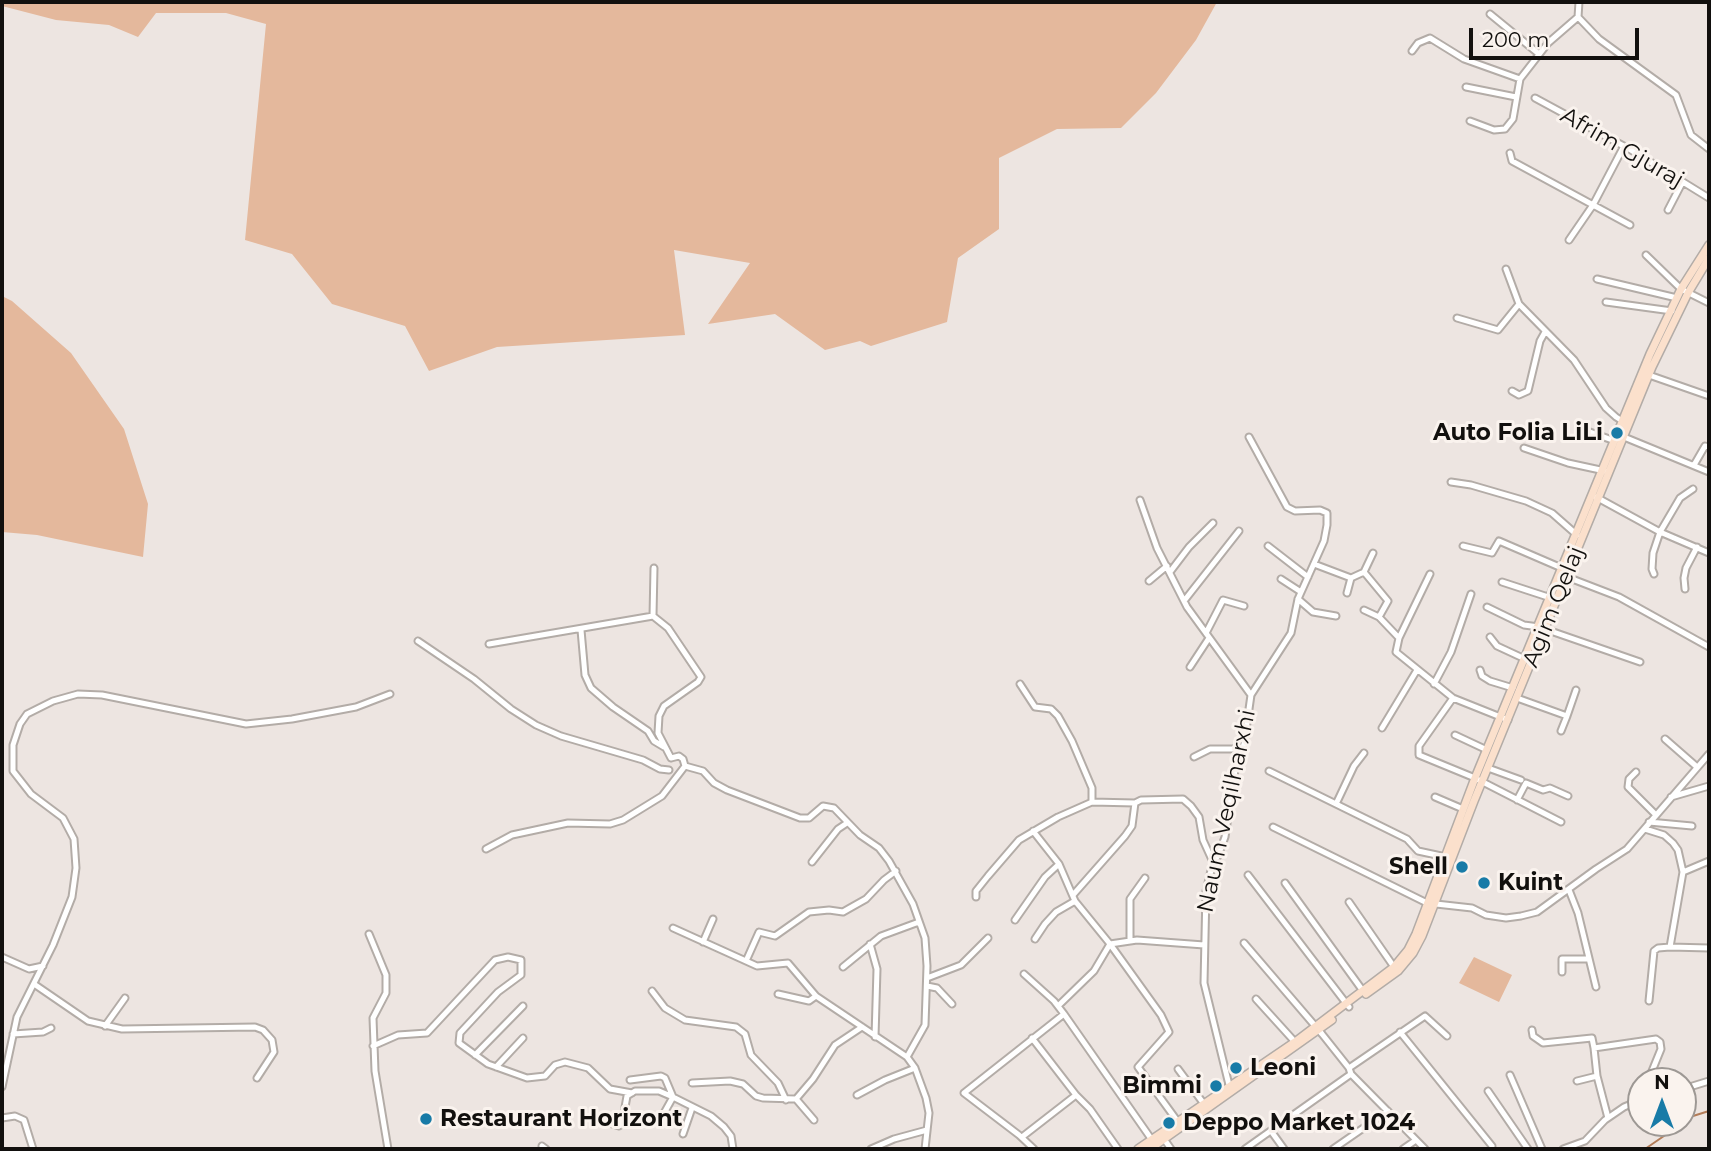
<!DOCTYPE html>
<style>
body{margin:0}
#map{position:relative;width:1711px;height:1151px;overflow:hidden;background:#ede5e1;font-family:Montserrat,sans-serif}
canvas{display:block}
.frame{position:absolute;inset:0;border:4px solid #12100e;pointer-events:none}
.north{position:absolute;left:1627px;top:1067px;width:70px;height:70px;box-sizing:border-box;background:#faf3ee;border:2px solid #9d9894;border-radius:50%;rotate:0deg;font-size:19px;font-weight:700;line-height:28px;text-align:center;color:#12100e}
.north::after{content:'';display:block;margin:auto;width:24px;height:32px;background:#187ba7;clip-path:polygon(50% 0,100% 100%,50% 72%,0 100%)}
.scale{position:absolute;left:1469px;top:28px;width:170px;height:32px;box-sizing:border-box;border:4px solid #12100e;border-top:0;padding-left:9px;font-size:21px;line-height:24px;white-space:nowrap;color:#12100e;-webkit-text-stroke:5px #faf3ee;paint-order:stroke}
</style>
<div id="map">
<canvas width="1711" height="1151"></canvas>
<div class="frame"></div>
<div class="north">N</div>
<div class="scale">200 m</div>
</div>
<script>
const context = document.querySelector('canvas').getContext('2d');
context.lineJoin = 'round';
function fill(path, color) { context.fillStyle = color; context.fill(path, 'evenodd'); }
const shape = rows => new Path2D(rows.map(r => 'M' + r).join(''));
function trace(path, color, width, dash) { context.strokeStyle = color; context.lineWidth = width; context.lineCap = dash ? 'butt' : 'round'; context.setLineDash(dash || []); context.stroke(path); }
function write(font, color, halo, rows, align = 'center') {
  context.font = font + ' Montserrat,sans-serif'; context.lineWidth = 6; context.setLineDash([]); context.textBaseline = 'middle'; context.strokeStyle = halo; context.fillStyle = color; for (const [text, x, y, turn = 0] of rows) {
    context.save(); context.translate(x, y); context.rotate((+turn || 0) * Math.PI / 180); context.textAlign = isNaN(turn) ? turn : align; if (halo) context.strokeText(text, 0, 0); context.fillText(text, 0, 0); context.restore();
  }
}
const green = shape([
 [2,2,1217,2,1196,40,1156,93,1121,128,1057,129,999,158,999,229,958,258,947,322,871,346,860,341,825,350,775,314,708,324,750,263,674,250,685,335,497,347,429,371,405,326,332,304,292,254,245,240,266,24,226,13,156,13,138,37,109,25,56,20,2,6],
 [2,296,12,301,71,353,124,429,148,504,143,557,37,535,2,532],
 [1474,957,1512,975,1499,1002,1459,983]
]);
const stream = shape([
 [1645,1149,1693,1116,1709,1111]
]);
const minor = shape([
 [1579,2,1578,17,1599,39,1676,95,1691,135,1709,149],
 [1490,14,1539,54],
 [1412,51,1418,43,1430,38,1464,59,1520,79],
 [1466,87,1516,97],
 [1535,98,1631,150,1709,198],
 [1470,121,1494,130,1505,129,1513,119,1520,79,1548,43,1578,17],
 [1510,153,1512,161,1630,225],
 [1668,210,1682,183],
 [1569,240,1593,205,1624,146],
 [1646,255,1681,289,1709,303],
 [1506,269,1519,304,1574,360,1606,408,1616,417,1624,422],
 [1597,279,1677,298],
 [1606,302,1672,311],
 [1457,318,1498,330,1519,304],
 [1646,374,1709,396],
 [1512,391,1519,395,1528,391,1540,341,1545,332],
 [1587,431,1615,441],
 [1624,437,1709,472],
 [1524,448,1568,463,1605,471],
 [1694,465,1705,446,1709,447],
 [1451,482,1471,485,1526,501,1552,513,1577,535],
 [1596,497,1660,532,1709,553],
 [1140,500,1157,548,1187,607,1251,695],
 [1268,546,1308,577],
 [1463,546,1492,553,1499,541,1564,569],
 [1314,564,1351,578],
 [1170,572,1189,547,1213,523],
 [1364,572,1373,553],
 [1430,574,1399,638,1396,652,1453,698,1508,720],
 [1654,574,1652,569,1653,553,1660,532,1680,498,1693,489],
 [1567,577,1619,597,1709,647],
 [1351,578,1364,572,1388,601,1379,617],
 [1281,579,1301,592],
 [1149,581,1167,566],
 [1502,582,1551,598],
 [1685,589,1684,578,1686,568,1697,547],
 [1347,593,1351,578],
 [1298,599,1313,612,1336,616],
 [1184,601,1239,531],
 [1487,607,1524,625,1539,627,1640,662],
 [1364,610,1379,617,1399,638],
 [653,616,668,628,701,677,698,682,664,706,659,716,658,733,671,758],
 [581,630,585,675,591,688,613,707,648,731,654,741,664,747],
 [1206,633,1223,600,1244,606],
 [1490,637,1497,646,1525,659],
 [418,641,474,679,511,709,536,725,561,736,643,760,660,769,669,770],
 [489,644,653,616,654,568],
 [1190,667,1209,638],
 [1480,670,1482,676,1490,681,1513,688],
 [1434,684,1451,652,1471,594],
 [1453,698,1419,746,1419,755,1475,778,1561,822],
 [1517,698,1567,716,1561,731],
 [1567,716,1576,690],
 [1382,728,1417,670],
 [1455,735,1487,750],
 [1665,739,1697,767],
 [1194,757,1210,749,1242,749],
 [671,758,679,756,683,759,685,766],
 [685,766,703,771,714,783,727,790,800,818,809,818,823,806,834,808,860,835,879,848,889,861,913,904,925,938,927,966,925,1025,907,1057],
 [1488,768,1521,780],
 [1269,771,1407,839,1418,851,1446,857],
 [1636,772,1629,779,1628,787,1655,814],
 [1435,797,1463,809],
 [1671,797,1709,786],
 [1517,800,1526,783,1543,790,1550,788,1568,796],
 [1092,802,1135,803,1141,800,1183,799,1191,806,1199,817,1203,840,1213,862],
 [1336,804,1354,766,1364,753],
 [1649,822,1692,826],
 [1273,827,1427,903,1472,908,1486,915,1506,918,1521,916,1537,912,1596,869,1627,849,1709,754],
 [1645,829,1664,835,1673,843,1678,850,1683,872,1670,947,1658,948,1654,951,1649,1001],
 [1033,831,1059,864,1075,901,1110,944,1161,1015,1169,1032,1138,1067,1178,1122],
 [486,849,512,835,568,823,610,824,623,820,662,796,685,766],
 [812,862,838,829,847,823],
 [1683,872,1709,861],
 [1248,875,1349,1007],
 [1285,883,1363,991],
 [1569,890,1578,913,1596,987],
 [1073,895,1125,836,1132,826,1135,803],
 [976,897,976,891,988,876,1019,840,1058,817,1092,802,1092,788,1072,741,1058,716,1051,709,1035,707,1020,684],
 [1349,902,1394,967],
 [1015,920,1045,877,1059,864],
 [673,928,757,966,788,963,816,996,907,1057,915,1068,926,1098,929,1113,925,1149],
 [369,934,386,975,386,993,373,1018,375,1071,388,1149],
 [1035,939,1045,924,1056,912,1075,901],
 [1130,941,1130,899,1145,878],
 [703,942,713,919],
 [1244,943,1322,1034,1349,1068,1351,1074,1425,1149],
 [870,944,877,969,875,1037],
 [1670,947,1709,948],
 [2,957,29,969,43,966],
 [746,961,759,932,775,936,809,912,829,910,843,912,850,908,866,899,884,880,896,871],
 [843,967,881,936,919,922],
 [1562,972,1562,959,1589,959],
 [1024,974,1054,1001,1064,1014,1152,1140],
 [927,978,961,965,988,938],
 [34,984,88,1021,122,1029,255,1027,263,1030,272,1040,274,1052,257,1078],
 [927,986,937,988,952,1004],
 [652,991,665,1008,685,1020,736,1027,745,1034,751,1055,778,1083,786,1100],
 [778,994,809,1001,816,996],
 [1256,999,1295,1042],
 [1058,1006,1094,971,1110,944,1137,940,1204,945],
 [105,1026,125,998],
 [1532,1030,1533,1036,1543,1043,1592,1038,1594,1048,1656,1039,1660,1042,1661,1049,1648,1081],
 [1400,1032,1492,1146],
 [13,1034,43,1032,51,1028],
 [1032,1038,1076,1095,1090,1109,1118,1149],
 [373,1046,398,1035,427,1033,495,960,508,957,521,960,521,975,498,992,460,1033,459,1043,488,1064,527,1078,545,1076,555,1065,565,1062,588,1068,610,1089,632,1093],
 [1594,1048,1597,1076,1608,1118],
 [475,1055,523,1006],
 [496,1067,523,1038],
 [1349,1068,1425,1016,1447,1036],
 [1178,1069,1204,1104],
 [1510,1075,1542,1149],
 [630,1080,661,1076,665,1078,673,1097,711,1116,724,1127,731,1136,733,1149],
 [1577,1081,1597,1076],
 [692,1083,730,1081,743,1084,756,1096,763,1098,796,1099,813,1079,835,1045,862,1027],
 [2,1087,17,1017,53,945,72,897,76,868,74,839,63,818,31,794,13,771,13,745,20,724,27,714,53,701,78,694,102,695,246,724,292,719,356,707,390,694],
 [1230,1089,1204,983,1206,891,1213,862,1218,856,1225,837,1235,770,1244,744,1251,695,1291,633,1298,599,1324,541,1327,525,1327,513,1320,510,1295,511,1287,507,1249,437],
 [1683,1089,1709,1081],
 [1488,1091,1528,1149],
 [857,1095,885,1080,915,1068],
 [796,1099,814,1120],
 [2,1118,15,1116,24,1120,33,1149],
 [593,1118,619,1126,622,1124,627,1096,635,1091,659,1091,673,1097,663,1115],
 [1271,1131,1284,1149],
 [683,1134,692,1108],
 [1022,1137,1076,1095],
 [1164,1139,1171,1149],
 [542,1146,546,1149],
 [871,1149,894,1139,927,1130],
 [1034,1149,1019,1135,964,1093,1064,1014],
 [1245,1149,1351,1074],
 [1333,1149,1388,1111],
 [1403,1149,1416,1140],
 [1563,1149,1585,1141,1605,1120,1624,1107,1641,1100]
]);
const secondary = shape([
 [1366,994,1398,971,1413,953,1422,936,1474,801,1652,367,1688,293,1709,258],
 [1138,1149,1295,1042,1394,967,1408,950,1416,934,1475,778,1650,354,1681,289,1709,245],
 [1150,1149,1332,1020]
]);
const markers = [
 [1617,433,7,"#187ba7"],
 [1462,867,7,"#187ba7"],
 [1484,883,7,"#187ba7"],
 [1236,1068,7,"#187ba7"],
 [1216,1086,7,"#187ba7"],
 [426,1119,7,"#187ba7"],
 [1169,1123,7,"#187ba7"]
];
const streetNames = [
 ["Afrim Gjuraj",1622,148,30],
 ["Agim Qelaj",1554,607,-68],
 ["Naum Veqilharxhi",1227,811,-78]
];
const poiNames = [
 ["Auto Folia LiLi",1603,433,"right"],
 ["Shell",1448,867,"right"],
 ["Kuint",1498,883],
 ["Leoni",1250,1068],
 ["Bimmi",1202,1086,"right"],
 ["Restaurant Horizont",440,1119],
 ["Deppo Market 1024",1183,1123]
];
fill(green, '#e4b89c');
trace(stream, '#b37c58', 2);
trace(minor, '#b3aca7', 9);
trace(secondary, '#b3aca7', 10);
trace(minor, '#fff', 5);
trace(secondary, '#fbe0cc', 7);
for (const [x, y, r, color] of markers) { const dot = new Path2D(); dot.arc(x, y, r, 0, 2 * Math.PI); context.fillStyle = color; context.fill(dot); trace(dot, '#faf3ee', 2.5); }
write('23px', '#12100e', '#faf3ee', streetNames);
write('bold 23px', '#12100e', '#faf3ee', poiNames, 'left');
</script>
